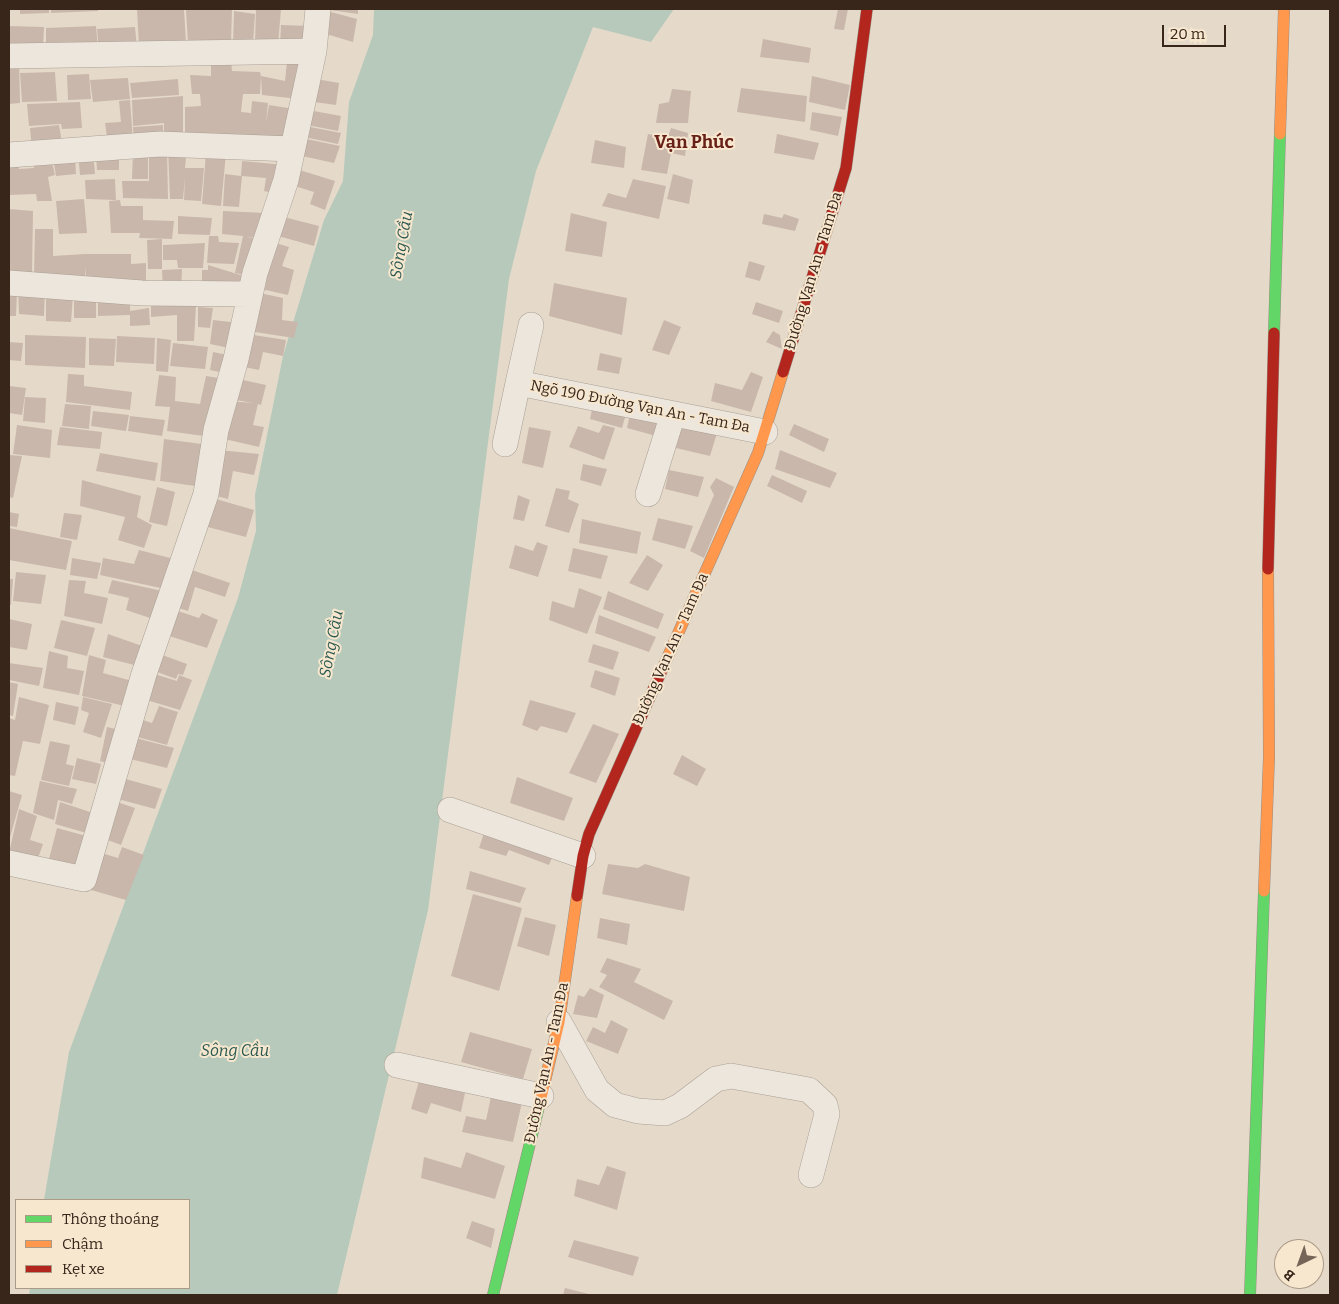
<!DOCTYPE html>
<meta charset="utf-8">
<style>
body{margin:0}
#map{position:relative;width:1339px;height:1304px;overflow:hidden;background:#e5daca;font-family:Bitter,serif}
canvas{display:block}
.frame{position:absolute;inset:0;border:10px solid #38261b;pointer-events:none}
.legend{position:absolute;left:15px;top:1199px;width:175px;height:90px;box-sizing:border-box;background:#f7e7ce;border:1px solid #ab9a86;margin:0;padding:6px 9px;list-style:none;font-size:15px;color:#38261b}
.legend li{display:flex;align-items:center;gap:10px;height:25px}
.legend b{width:25px;border:1px solid #ab9a86}
.north{position:absolute;left:1274px;top:1239px;width:50px;height:50px;box-sizing:border-box;background:#f7e7ce;border:1px solid #ab9a86;border-radius:50%;rotate:222deg;font-size:14px;font-weight:700;line-height:20px;text-align:center;color:#38261b}
.north::after{content:'';display:block;margin:auto;width:18px;height:22px;background:#756558;clip-path:polygon(50% 0,100% 100%,50% 72%,0 100%)}
.scale{position:absolute;left:1162px;top:25px;width:64px;height:22px;box-sizing:border-box;border:2px solid #38261b;border-top:0;padding-left:6px;font-size:15px;line-height:18px;white-space:nowrap;color:#38261b;-webkit-text-stroke:4px #f7e7ce;paint-order:stroke}
</style>
<div id="map">
<canvas width="1339" height="1304"></canvas>
<div class="frame"></div>
<ul class="legend">
<li><b style="height:6px;background:#63d668"></b>Thông thoáng</li>
<li><b style="height:6px;background:#ff974d"></b>Chậm</li>
<li><b style="height:6px;background:#b3261e"></b>Kẹt xe</li>
</ul>
<div class="north">B</div>
<div class="scale">20 m</div>
</div>
<script>
const context = document.querySelector('canvas').getContext('2d');
context.lineJoin = 'round';
function fill(path, color) { context.fillStyle = color; context.fill(path, 'evenodd'); }
const shape = rows => new Path2D(rows.map(r => 'M' + r).join(''));
function trace(path, color, width, dash) { context.strokeStyle = color; context.lineWidth = width; context.lineCap = dash ? 'butt' : 'round'; context.setLineDash(dash || []); context.stroke(path); }
function write(font, color, halo, rows, align = 'center') {
  context.font = font + ' Bitter,serif'; context.lineWidth = 4; context.setLineDash([]); context.textBaseline = 'middle'; context.strokeStyle = halo; context.fillStyle = color; for (const [text, x, y, turn = 0] of rows) {
    context.save(); context.translate(x, y); context.rotate((+turn || 0) * Math.PI / 180); context.textAlign = isNaN(turn) ? turn : align; if (halo) context.strokeText(text, 0, 0); context.fillText(text, 0, 0); context.restore();
  }
}
const water = shape([
 [374,9,674,9,651,42,593,27,536,171,509,279,428,910,337,1295,29,1295,30,1288,189,1288,189,1200,44,1200,69,1052,238,598,256,531,255,495,283,356,324,220,343,181,349,102,373,35]
]);
const building = shape([
 [20,9,49,9,49,13,20,14],
 [51,9,98,9,98,11,51,13],
 [137,9,184,9,186,43,139,46],
 [232,9,231,44,188,44,186,10],
 [256,9,281,9,278,45,255,43],
 [320,9,357,19,353,42,316,31],
 [323,9,358,9,358,14],
 [838,9,848,9,844,30,834,29],
 [234,11,255,14,253,44,233,43],
 [281,25,310,26,306,47,280,46],
 [9,26,44,27,43,48,9,47],
 [96,26,98,49,46,51,46,28],
 [135,27,137,48,99,51,97,29],
 [763,39,811,48,809,63,760,57],
 [288,52,306,56,299,99,262,95,261,76,285,81],
 [19,60,20,103,9,104,9,62],
 [231,60,232,71,260,72,261,76,260,94,243,94,241,112,251,113,252,101,268,103,266,123,269,105,294,109,291,140,239,134,185,134,185,107,201,106,200,94,192,94,190,75,211,76,211,62],
 [55,72,57,101,22,102,20,73],
 [89,74,91,99,68,100,67,75],
 [812,76,850,85,845,110,809,102],
 [128,78,130,99,93,102,90,80],
 [311,78,339,83,336,105,307,101],
 [178,79,179,95,132,98,130,83],
 [741,88,807,96,805,122,737,112],
 [672,89,691,91,688,123,656,123,659,104,669,102],
 [183,96,183,136,164,136,164,123,133,126,132,100],
 [130,100,133,141,108,144,105,123,121,122,119,101],
 [80,102,82,128,62,129,61,124,29,126,27,104],
 [303,109,341,116,338,131,302,124],
 [812,112,842,117,838,136,810,130],
 [59,125,63,148,32,150,30,128],
 [163,125,163,139,134,141,133,127],
 [300,125,341,133,338,144,299,136],
 [671,128,688,133,685,156,671,153,667,174,641,170,648,134,668,137],
 [777,134,819,143,814,160,774,153],
 [297,137,340,146,334,163,293,154],
 [595,140,626,147,624,168,591,163],
 [168,148,187,149,185,168,204,168,201,201,184,200,185,178,183,199,170,199],
 [167,149,168,199,123,198,122,181,149,181,149,150],
 [93,151,95,174,80,175,78,152],
 [133,151,148,151,148,179,132,179],
 [119,152,119,170,97,170,96,154],
 [206,152,226,153,221,206,202,204],
 [75,156,76,174,56,176,53,158],
 [242,161,285,165,278,194,264,191,266,178,242,176,239,207,223,206,225,174,241,176],
 [18,162,19,169,34,168,34,165,52,162,55,175,48,177,52,201,37,201,36,194,9,195,9,163],
 [293,168,335,181,325,210,310,204,314,192,288,184],
 [673,174,693,180,689,204,667,199],
 [115,179,116,200,86,199,85,180],
 [633,179,666,186,659,219,602,206,608,193,626,198],
 [84,199,87,233,59,234,56,201],
 [120,200,121,206,143,206,143,220,174,221,172,239,139,238,140,233,111,233,109,201],
 [9,209,33,211,32,275,9,274],
 [223,211,265,213,261,238,246,237,260,239,251,276,235,273,243,236,222,234],
 [571,213,607,222,602,257,565,251],
 [764,214,782,218,784,214,799,219,795,231,762,224],
 [276,215,319,226,314,246,271,234],
 [178,216,212,218,210,235,178,234],
 [35,229,53,229,53,256,85,254,131,254,131,264,146,263,146,290,86,279,85,266,85,284,34,275],
 [209,236,218,236,219,242,239,243,234,264,207,263],
 [162,239,162,269,148,269,147,240],
 [269,241,289,247,282,266,294,270,288,295,257,288],
 [205,243,203,268,178,268,177,260,163,260,163,245],
 [749,261,765,266,760,281,745,277],
 [208,265,247,277,247,291,202,288,202,270,208,270],
 [182,269,181,291,163,291,162,270],
 [554,283,627,298,622,335,549,316],
 [18,287,45,288,44,316,19,314],
 [9,290,17,291,16,316,9,316],
 [98,291,130,294,130,311,149,308,150,325,130,326,130,315,98,316],
 [255,292,283,298,282,320,298,322,294,338,248,331],
 [96,293,96,318,74,318,74,294],
 [46,294,73,295,71,322,46,321],
 [151,298,196,305,194,341,177,341,177,315,151,317],
 [756,302,783,311,779,323,752,314],
 [198,307,213,308,210,328,198,327],
 [213,320,240,323,234,349,210,344],
 [664,320,681,327,669,355,652,350],
 [773,331,780,335,782,349,766,342],
 [247,334,286,340,283,356,263,352,259,370,239,366],
 [25,335,86,337,85,368,25,365],
 [117,336,155,338,154,364,116,362],
 [89,338,116,339,114,366,89,365],
 [157,338,171,340,168,372,156,371],
 [9,342,23,343,21,361,9,360],
 [173,343,208,347,205,369,170,366],
 [213,352,233,356,228,374,210,370],
 [600,353,622,358,619,374,597,370],
 [751,372,763,377,751,412,711,401,715,383,742,390],
 [68,374,84,375,84,386,132,392,130,410,66,402],
 [159,375,176,377,175,401,200,404,206,376,225,379,211,437,167,431,170,407,155,406],
 [234,378,266,385,261,405,258,404,253,425,264,427,259,447,220,438,228,401,253,403,230,399],
 [9,386,26,388,22,415,9,413],
 [25,397,46,398,45,423,23,421],
 [594,400,628,407,622,428,590,419],
 [65,404,91,406,89,429,62,426],
 [631,409,666,417,660,437,627,428],
 [93,411,129,415,126,431,91,426],
 [130,416,165,420,162,436,128,431],
 [682,424,717,433,710,456,676,448],
 [794,424,829,439,824,452,789,435],
 [17,425,52,430,50,458,13,454],
 [603,425,615,428,604,460,569,447,578,426,599,433],
 [60,427,102,432,100,449,57,445],
 [529,427,551,431,543,468,522,463],
 [164,439,209,445,202,487,160,481],
 [219,450,259,454,254,475,233,471,228,499,209,494],
 [780,450,837,473,830,488,775,469],
 [100,453,158,463,155,481,96,471],
 [9,455,22,456,13,498,9,497],
 [583,464,607,469,601,486,580,480],
 [669,470,704,477,698,497,665,489],
 [772,475,807,491,802,503,767,486],
 [716,478,734,487,704,558,690,551,714,495,710,487],
 [82,480,141,496,137,517,152,525,144,548,118,540,125,517,80,506],
 [157,487,175,492,167,526,149,522],
 [556,488,570,491,568,499,579,504,569,533,545,526],
 [518,495,530,500,524,521,513,519],
 [209,497,254,510,246,537,200,525],
 [9,512,19,514,17,527,9,526],
 [64,513,82,515,77,540,60,537],
 [658,518,693,526,685,549,652,540],
 [582,519,641,532,637,554,579,543],
 [9,528,72,541,66,570,9,560],
 [537,542,548,546,538,577,509,568,515,545,533,551],
 [573,548,608,556,601,579,568,571],
 [139,550,178,560,170,590,100,575,103,558,134,564],
 [647,555,663,565,648,591,629,583],
 [72,558,101,563,97,579,70,575],
 [186,568,230,583,225,597,195,587,188,611,172,606],
 [16,572,46,575,41,604,13,601],
 [9,579,13,579,11,605,9,604],
 [69,580,86,581,84,593,108,598,102,624,64,616],
 [112,580,167,592,159,621,126,610,129,598,108,593],
 [579,588,602,597,587,634,549,620,552,601,574,608],
 [608,591,664,614,658,629,603,609],
 [172,609,199,618,202,613,218,620,207,648,163,634],
 [599,615,656,637,649,652,595,633],
 [9,619,32,624,27,650,9,647],
 [61,620,95,628,87,656,54,648],
 [108,634,148,648,142,667,103,657],
 [593,644,619,652,613,670,588,662],
 [49,651,68,656,67,668,84,671,79,695,43,688],
 [157,653,187,664,183,675,178,674,176,679,152,670],
 [89,655,106,660,103,673,136,682,129,707,82,696],
 [9,663,43,668,39,686,9,680],
 [595,670,620,678,615,696,590,687],
 [151,673,177,681,179,675,192,680,180,710,143,699],
 [9,682,18,684,13,716,9,715],
 [19,697,49,705,40,744,23,741,15,776,9,775,9,718,15,720],
 [83,697,112,704,101,738,83,732,89,713,81,710],
 [530,700,576,713,567,733,541,726,537,731,522,725],
 [56,702,79,707,75,725,53,720],
 [159,706,178,712,167,745,130,735,134,717,152,723],
 [593,724,619,734,596,783,569,773],
 [107,727,124,731,115,765,100,761],
 [132,737,174,748,167,768,126,758],
 [50,741,70,745,66,764,74,766,69,786,41,780],
 [682,755,706,769,697,786,673,774],
 [77,758,101,764,96,784,72,779],
 [517,777,573,798,564,821,510,803],
 [122,778,162,789,155,809,118,799],
 [40,781,77,789,72,804,58,800,54,820,33,813],
 [9,791,22,795,9,841],
 [60,802,96,814,90,834,55,824],
 [117,802,135,808,121,845,105,839],
 [19,809,37,816,30,840,43,844,37,861,9,853],
 [57,828,90,837,82,866,66,862,64,869,48,863],
 [485,830,555,851,549,865,509,850,506,856,479,848],
 [122,847,144,855,126,900,84,888,95,851,118,858],
 [608,864,638,868,645,864,690,877,684,911,602,894],
 [470,871,526,888,520,903,466,889],
 [473,894,522,908,499,991,451,976],
 [525,917,556,925,549,956,517,946],
 [600,918,630,924,627,945,597,938],
 [607,958,641,969,634,982,673,1001,664,1020,599,987,607,975,600,972],
 [590,988,604,995,597,1018,573,1014,578,995,584,997],
 [611,1020,628,1029,618,1054,586,1041,593,1027,605,1033],
 [470,1032,532,1049,523,1079,461,1062],
 [419,1081,465,1093,461,1112,431,1103,427,1114,411,1109],
 [493,1088,523,1098,513,1142,462,1132,466,1116,486,1120],
 [466,1152,505,1166,495,1199,421,1178,424,1157,461,1168],
 [607,1166,626,1172,617,1210,574,1196,577,1179,599,1185],
 [472,1221,495,1229,491,1248,466,1238],
 [574,1240,639,1257,633,1276,568,1257],
 [565,1288,593,1295,563,1295]
]);
const street = shape([
 [9,56,314,51],
 [9,155,160,144,292,149],
 [9,283,142,293,250,294],
 [518,383,531,325],
 [505,444,518,383,765,432],
 [648,494,673,414],
 [450,810,583,856],
 [9,863,84,879,144,674,206,494,216,430,236,359,255,273,286,180,314,51,318,9],
 [559,1022,597,1090,615,1105,638,1111,665,1113,680,1106,716,1079,731,1076,809,1090,825,1105,827,1114,811,1175],
 [397,1065,541,1096]
]);
const fast = shape([
 [1274,333,1280,134],
 [493,1295,539,1106],
 [1250,1295,1264,891]
]);
const slow = shape([
 [1280,134,1284,9],
 [661,672,758,453,783,372],
 [1264,891,1269,757,1268,569],
 [539,1106,559,1022,577,896]
]);
const jam = shape([
 [783,372,846,168,867,9],
 [1268,569,1274,333],
 [577,896,583,856,589,834,661,672]
]);
const streetNames = [
 ["Đường Vạn An - Tam Đa",814,271,-73],
 ["Ngõ 190 Đường Vạn An - Tam Đa",640,407,11],
 ["Đường Vạn An - Tam Đa",671,649,-66],
 ["Đường Vạn An - Tam Đa",547,1063,-78]
];
const waterNames = [
 ["Sông Cầu",402,245,-80],
 ["Sông Cầu",332,644,-79],
 ["Sông Cầu",235,1052]
];
const quarterNames = [
 ["Vạn Phúc",694,143]
];
fill(water, '#b6c9bb');
fill(building, '#c9b7ab');
trace(street, '#aa9f94', 26);
trace(fast, '#998f84', 12);
trace(slow, '#998f84', 12);
trace(jam, '#998f84', 12);
trace(street, '#ede6dc', 25);
trace(fast, '#63d668', 11);
trace(slow, '#ff974d', 11);
trace(jam, '#b3261e', 11);
write('15px', '#38261b', '#f7e7ce', streetNames);
write('italic 16px', '#2a5951', '#f7e7ce', waterNames);
write('bold 18px', '#682018', '#f7e7ce', quarterNames);
</script>
